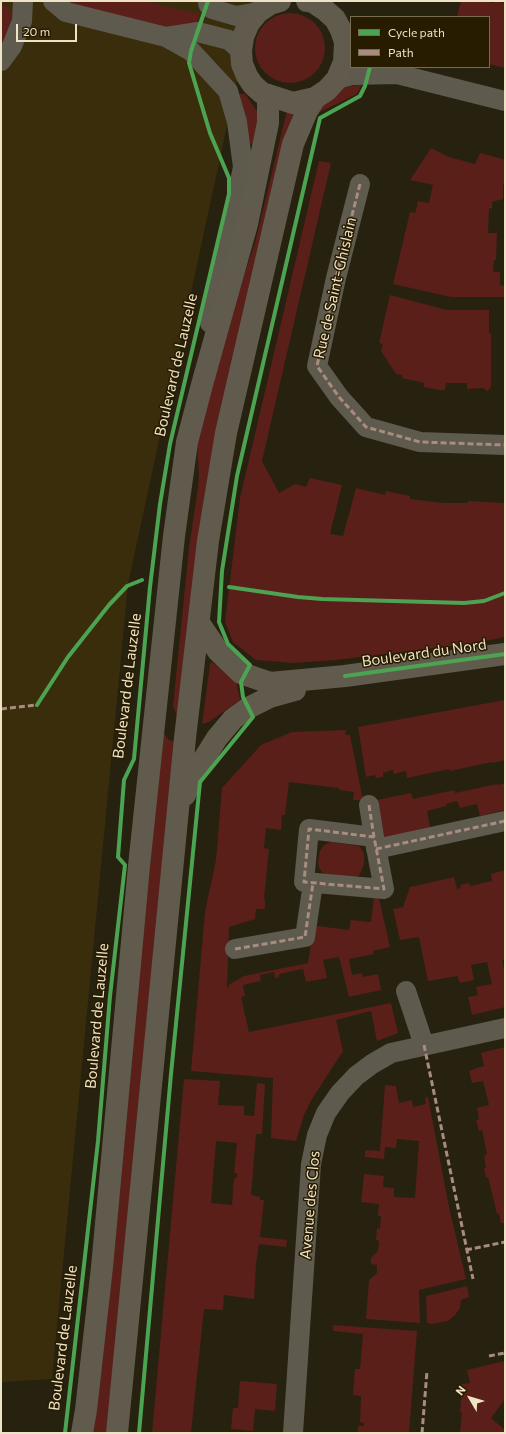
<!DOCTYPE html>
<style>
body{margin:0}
#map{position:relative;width:506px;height:1434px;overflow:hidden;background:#272110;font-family:Commissioner,sans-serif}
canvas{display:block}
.frame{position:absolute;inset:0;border:2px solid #efe3c6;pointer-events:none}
.legend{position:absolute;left:350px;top:16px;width:140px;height:52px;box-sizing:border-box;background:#271c00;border:1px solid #776c4f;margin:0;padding:5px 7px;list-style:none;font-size:12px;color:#efe3c6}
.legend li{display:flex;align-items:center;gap:8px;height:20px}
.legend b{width:20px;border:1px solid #776c4f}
.north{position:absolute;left:450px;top:1378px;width:40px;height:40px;-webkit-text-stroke:3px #271c00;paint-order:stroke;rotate:308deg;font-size:11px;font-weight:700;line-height:16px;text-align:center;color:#efe3c6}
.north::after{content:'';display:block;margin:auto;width:14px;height:18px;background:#efe3c6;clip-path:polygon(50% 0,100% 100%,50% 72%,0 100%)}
.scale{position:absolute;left:16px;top:24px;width:61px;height:18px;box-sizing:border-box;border:2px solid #efe3c6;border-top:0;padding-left:5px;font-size:12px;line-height:14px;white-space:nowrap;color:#efe3c6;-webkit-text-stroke:3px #271c00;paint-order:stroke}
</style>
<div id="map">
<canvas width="506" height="1434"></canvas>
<div class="frame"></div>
<ul class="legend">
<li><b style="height:5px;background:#4ca352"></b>Cycle path</li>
<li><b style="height:5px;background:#a88b81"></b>Path</li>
</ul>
<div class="north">N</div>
<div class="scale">20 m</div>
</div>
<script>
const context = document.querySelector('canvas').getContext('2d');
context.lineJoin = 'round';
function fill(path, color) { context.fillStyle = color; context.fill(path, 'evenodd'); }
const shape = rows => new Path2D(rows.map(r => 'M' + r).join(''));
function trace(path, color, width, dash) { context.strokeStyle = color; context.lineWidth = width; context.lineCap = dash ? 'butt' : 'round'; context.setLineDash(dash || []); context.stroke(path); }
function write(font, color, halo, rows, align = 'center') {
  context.font = font + ' Commissioner,sans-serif'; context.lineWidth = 3; context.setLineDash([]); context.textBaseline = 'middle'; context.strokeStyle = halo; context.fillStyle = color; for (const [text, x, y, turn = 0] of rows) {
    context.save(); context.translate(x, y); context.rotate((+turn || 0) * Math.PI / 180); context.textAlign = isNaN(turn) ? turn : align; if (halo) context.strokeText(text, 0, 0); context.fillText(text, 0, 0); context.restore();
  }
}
const built = shape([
 [1,1,254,1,128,584,52,1379,1,1382]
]);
const green = shape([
 [64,1,144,1,199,14,195,27,156,27],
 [461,1,484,1,493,3,494,1,505,3,505,68,489,64,489,17,457,17],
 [1,5,9,7,12,17,8,34,1,45],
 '255 48a35 35 0 1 1 70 0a35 35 0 1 1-70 0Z',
 [362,84,357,94,316,114,318,108,338,89],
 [239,94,245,94,257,111,261,145,245,143],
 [287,110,295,111,177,715,173,706,189,548,198,487,199,475,197,445,234,304,255,243],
 [431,148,449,157,475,164,480,153,503,159,505,161,505,184,503,184,503,199,492,202,492,209,489,208,488,233,497,233,496,260,494,260,493,272,500,272,500,285,505,286,505,297,451,297,393,284,410,212,415,213,418,201,429,203,433,185,410,180],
 [319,161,331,163,262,461,279,493,295,484,306,487,310,478,342,485,330,534,343,536,356,488,385,495,386,491,410,496,410,499,443,503,468,503,468,501,505,503,505,637,476,643,336,660,294,663,256,660,233,642,225,622,240,498],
 [390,295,447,310,489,310,489,334,491,334,491,387,487,391,483,388,467,389,467,383,446,383,445,390,439,390,424,387,424,383,402,378,402,375,396,374,381,351,383,344,379,343],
 [212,662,236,680,240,700,209,722,202,724,210,664],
 [505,700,505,760,493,763,492,762,450,771,449,769,407,778,406,771,394,774,393,770,383,773,383,777,376,778,375,775,366,777,358,727],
 [162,727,165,735,169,740,176,742,110,1433,91,1433],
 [346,730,345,735,350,735,363,800,353,800,354,792,339,790,339,788,289,782,285,815,282,815,281,830,266,828,264,848,269,849,264,899,265,899,265,909,256,909,255,919,229,927,227,989,230,984,244,976,308,963,312,936,317,926,349,930,351,920,371,922,374,896,378,894,390,947,373,951,374,954,349,959,352,975,362,973,363,977,378,974,381,990,349,997,339,957,323,960,327,978,306,982,303,969,279,974,279,977,275,978,274,972,260,975,261,981,243,985,245,996,241,997,249,1032,391,1003,398,1033,377,1041,371,1011,336,1020,343,1051,312,1099,304,1115,296,1141,271,1138,273,1078,191,1071,205,912,216,860,222,788,261,745,292,732],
 [505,783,505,810,480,816,477,804,460,808,457,801,446,804,446,806,427,811,430,827,384,838,372,801,411,793,413,799,454,790,455,793,497,784,498,785],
 [331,842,359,846,364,853,364,864,360,874,355,879,328,876,323,873,319,868,318,862,320,851,324,845],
 [505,870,505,959,502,960,505,975,505,1007,472,1015,468,997,478,995,476,987,492,984,487,962,471,965,474,980,460,983,457,976,428,981,419,937,400,940,393,909,403,907,410,887,454,877,457,889,461,888,460,885,469,883,470,886,492,881,491,874],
 [505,1047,505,1223,501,1223,499,1213,497,1214,488,1177,486,1178,484,1168,486,1167,484,1156,487,1154,482,1130,479,1131,476,1120,479,1119,477,1108,489,1105,483,1081,472,1083,469,1071,473,1070,473,1069,484,1066,481,1053],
 [184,1079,220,1081,218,1105,244,1106,244,1115,254,1116,257,1083,265,1084,262,1134,256,1134,251,1195,260,1197,260,1200,264,1200,260,1237,287,1240,286,1247,259,1244,256,1264,254,1299,224,1295,223,1310,204,1309,191,1433,152,1433],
 [216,1141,237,1143,234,1173,237,1173,237,1178,234,1178,232,1205,211,1203],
 [385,1085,396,1086,399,1103,412,1100,413,1107,426,1104,425,1098,428,1097,449,1207,466,1279,419,1290,420,1323,366,1319,369,1280,377,1273,377,1265,371,1264,371,1258,378,1251,379,1241,376,1240,377,1228,380,1229,381,1216,378,1216,379,1204,361,1202,364,1174,384,1176,383,1187,394,1188,394,1197,415,1198,419,1141,397,1139,396,1148,385,1147,384,1159,365,1157,365,1150,380,1151],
 [467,1286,469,1297,461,1300,460,1308,455,1315,448,1321,432,1324,427,1323,426,1296],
 [333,1325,417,1331,409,1433,358,1433,358,1426,364,1426,364,1423,360,1422,361,1396,353,1395,355,1369,360,1369,363,1334,333,1331],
 [505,1361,505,1399,491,1418,505,1430,505,1433,460,1433,462,1412,460,1412,462,1384,470,1383,467,1370],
 [240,1381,277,1384,275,1411,255,1409,253,1431,231,1429,233,1408,238,1408]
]);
const street = shape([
 [53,1,66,12,166,37,198,32,229,40,241,51],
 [208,4,212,9,236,16,258,12],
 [166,37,191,51,228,91,237,122,243,167,210,323],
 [1,61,12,46,22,21,23,1],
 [337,79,352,75,397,74,505,101],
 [360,184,336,278,317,366,339,397,366,427,420,442,505,445],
 [369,805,374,837,384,889,304,882,309,829,374,837],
 [376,849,505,821],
 [235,949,305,937,313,883],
 [406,991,424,1045],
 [293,1433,311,1164,317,1135,326,1113,340,1093,356,1076,372,1064,391,1053,505,1028]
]);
const secondary = shape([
 [280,1,270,4,258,12,249,23,243,37,241,51,242,64,247,76,253,85,262,93,293,103,315,98,327,90,337,79,344,62,345,42,341,30,335,19,325,10,313,2,307,1],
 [199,623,218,651,241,673,270,683,345,676,505,654],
 [185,795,193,776,217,738,233,719,248,708,270,697,295,690],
 [82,1433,86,1410,102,1267,139,866,174,536,187,442,203,381,247,224,268,123,268,95],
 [117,1433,185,738,208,541,226,433,293,144,307,111,315,98]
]);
const quiet = shape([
 [360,184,336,278,317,366,339,397,366,427,420,442,505,445],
 [1,709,37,705,39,702],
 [369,805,374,837,384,889,304,882,309,829,374,837],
 [376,849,505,821],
 [235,949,305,937,313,883],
 [424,1045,473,1279],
 [466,1250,505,1242],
 [489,1356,505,1353],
 [422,1433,427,1371]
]);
const cycleway = shape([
 [229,587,298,597,322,599,464,603,484,601,505,593],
 [345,676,505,654],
 [37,705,68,657,109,605,127,586,142,580],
 [65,1433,98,1141,110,996,125,865,118,857,124,780,134,759,150,587,160,504,170,444,229,194,229,178,210,133,189,63,191,51,208,1],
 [139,1433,171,1074,200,782,253,717,243,697,241,682,250,665,228,644,219,622,222,571,237,476,320,118,360,96,365,86,370,67]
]);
const streetNames = [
 ["Rue de Saint-Ghislain",335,288,-77],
 ["Boulevard de Lauzelle",176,365,-77],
 ["Boulevard du Nord",424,653,-8],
 ["Boulevard de Lauzelle",127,686,-83],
 ["Boulevard de Lauzelle",97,1016,-85],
 ["Avenue des Clos",310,1205,-85],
 ["Boulevard de Lauzelle",63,1338,-83]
];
fill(built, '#392d0b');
fill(green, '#5a1f19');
trace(street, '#5e5a4d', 20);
trace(secondary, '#605b4c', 22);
trace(quiet, '#a88b81', 3, [6, 3]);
trace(cycleway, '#4ca352', 4);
write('15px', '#efe3c6', '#271c00', streetNames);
</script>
